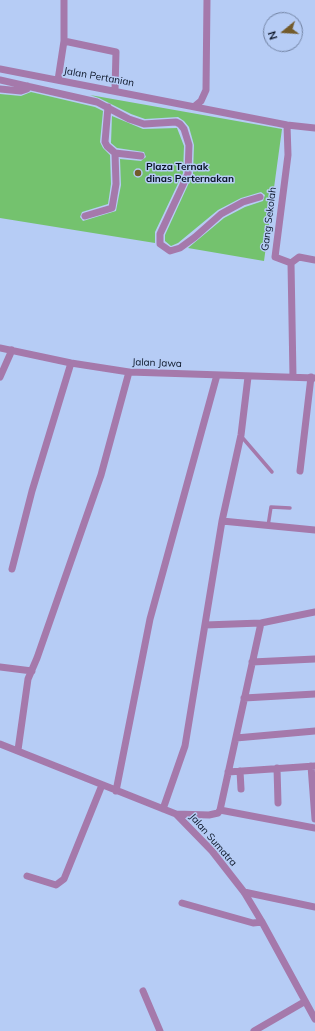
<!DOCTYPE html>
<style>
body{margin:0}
#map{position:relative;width:315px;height:1031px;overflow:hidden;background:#b6ccf5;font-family:Mulish,sans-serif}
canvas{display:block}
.north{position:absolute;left:263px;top:12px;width:40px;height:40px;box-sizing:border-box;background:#b6ccf5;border:1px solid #7182a2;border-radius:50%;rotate:252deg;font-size:11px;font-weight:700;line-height:16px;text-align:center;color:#0a1426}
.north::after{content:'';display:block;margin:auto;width:14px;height:18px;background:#735b2b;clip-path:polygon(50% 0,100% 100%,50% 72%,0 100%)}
</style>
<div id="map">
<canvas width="315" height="1031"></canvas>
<div class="north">N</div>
</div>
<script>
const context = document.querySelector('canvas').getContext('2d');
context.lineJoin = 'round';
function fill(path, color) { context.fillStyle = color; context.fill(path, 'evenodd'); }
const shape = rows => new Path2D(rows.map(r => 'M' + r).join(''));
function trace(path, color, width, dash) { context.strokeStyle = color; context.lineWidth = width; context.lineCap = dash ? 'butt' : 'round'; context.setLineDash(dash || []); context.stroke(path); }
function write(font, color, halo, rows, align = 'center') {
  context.font = font + ' Mulish,sans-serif'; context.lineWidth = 3; context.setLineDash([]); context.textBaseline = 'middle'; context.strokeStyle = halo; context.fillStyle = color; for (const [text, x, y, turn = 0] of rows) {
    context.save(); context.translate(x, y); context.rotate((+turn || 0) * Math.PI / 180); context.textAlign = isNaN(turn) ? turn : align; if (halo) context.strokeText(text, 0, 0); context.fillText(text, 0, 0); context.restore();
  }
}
const building = shape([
 [31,92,95,107,103,111,100,142,103,148,110,155,111,184,108,204,82,212,80,217,83,221,116,211,121,185,120,159,141,161,146,157,144,152,117,148,111,143,112,116,143,129,177,128,184,146,183,173,155,232,155,243,0,218,0,94,21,96],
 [90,95,282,129,264,261,188,248,224,218,245,207,263,201,265,195,261,192,241,198,218,210,178,243,171,246,165,241,165,235,193,174,194,145,189,127,184,121,178,117,145,119,131,114,99,98]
]);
const lane = shape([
 [241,436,272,472],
 [268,526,271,507,290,508]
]);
const street = shape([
 [64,41,116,52,115,90],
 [0,69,287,125,315,128],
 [0,80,97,102,129,119,144,124,176,122,180,124,184,129,189,145,188,174,160,234,160,244,170,251,180,248,195,237,221,214,243,202,260,197],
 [58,80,64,41,64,0],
 [0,89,21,91,27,89,28,86],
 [195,106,201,101,206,90,207,0],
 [108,107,105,142,107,146,115,153,141,156],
 [287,125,288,155,275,257,291,263,293,377],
 [85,216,112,208,116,184,115,153],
 [291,263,299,257,315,260],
 [0,348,71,363,129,372,315,378],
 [0,377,12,350],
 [300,471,311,377],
 [222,521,315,530],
 [12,569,32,491,71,363],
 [205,625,261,623,315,612],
 [252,662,315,659],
 [0,667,32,671],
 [244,698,315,694],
 [236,738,315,731],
 [0,744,176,814,212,851,244,892,262,922,315,1019],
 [18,750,28,679,37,658,101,475,129,372],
 [311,766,315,819],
 [277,768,278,803],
 [240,771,241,789],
 [228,772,315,766],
 [116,791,150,619,217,375],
 [163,809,185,746,222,521,241,435,248,377],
 [220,810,315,828],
 [176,814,209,815,218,813,220,810,261,623],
 [27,876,56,885,64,879,102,785],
 [244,892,315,907],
 [182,903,253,923,262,922],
 [143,991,160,1031],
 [254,1031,304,1002]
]);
const markers = [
 [138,173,4,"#735b2b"]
];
const streetNames = [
 ["Jalan Pertanian",99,77,10],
 ["Gang Sekolah",269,219,-83],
 ["Jalan Jawa",157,363,2],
 ["Jalan Sumatra",213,840,49]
];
const poiNames = [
 ["Plaza Ternak",146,167],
 ["dinas Perternakan",146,179]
];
fill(building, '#74c26e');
trace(lane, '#a579ab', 3.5);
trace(street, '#a579ab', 7);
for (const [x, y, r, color] of markers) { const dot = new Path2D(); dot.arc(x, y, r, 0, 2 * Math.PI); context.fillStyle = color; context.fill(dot); trace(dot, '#b6ccf5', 1.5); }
write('10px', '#0a1426', '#b6ccf5', streetNames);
write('bold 10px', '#0a1426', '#b6ccf5', poiNames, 'left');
</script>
